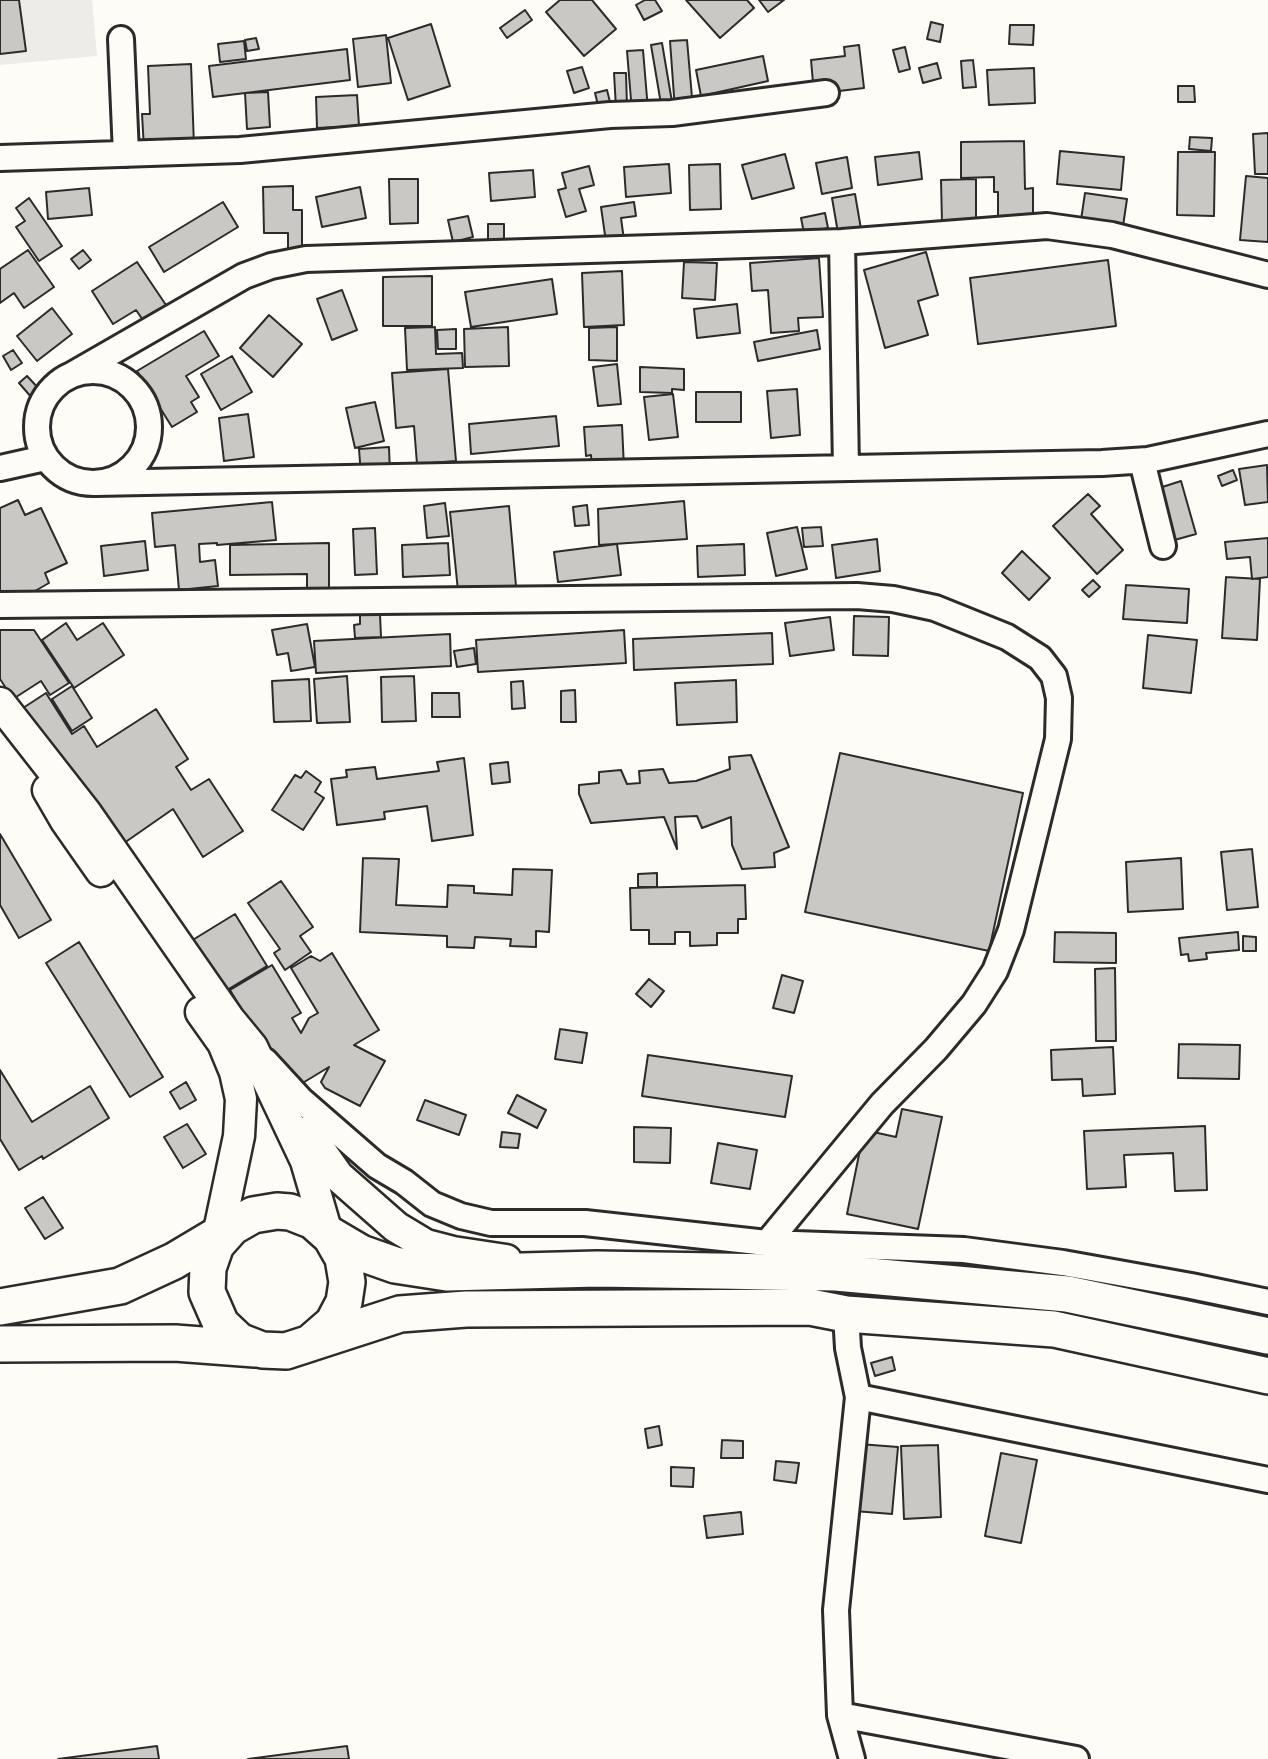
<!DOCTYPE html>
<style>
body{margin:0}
canvas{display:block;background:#fdfcf7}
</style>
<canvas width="1268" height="1759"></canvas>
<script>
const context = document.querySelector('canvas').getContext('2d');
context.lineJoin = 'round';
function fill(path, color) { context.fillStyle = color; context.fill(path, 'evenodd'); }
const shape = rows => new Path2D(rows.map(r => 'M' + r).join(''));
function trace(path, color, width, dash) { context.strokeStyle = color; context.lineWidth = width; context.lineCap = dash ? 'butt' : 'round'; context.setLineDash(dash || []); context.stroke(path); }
const built = shape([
 [0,0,92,0,97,56,0,65]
]);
const building = shape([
 [0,0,19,0,26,51,0,54,0,0],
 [560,0,592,0,616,29,584,56,546,12,560,0],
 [645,0,655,0,662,11,644,20,636,5,645,0],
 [686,0,747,0,754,8,720,38,686,0],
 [759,0,784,0,768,12,759,0],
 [525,10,532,20,507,38,500,28,525,10],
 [931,22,943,25,940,42,927,39,931,22],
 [431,24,450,86,408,100,388,38,431,24],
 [1010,25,1034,25,1033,45,1009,44,1010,25],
 [386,35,391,83,358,87,353,39,386,35],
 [256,38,259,49,247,51,245,40,256,38],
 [687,40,693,109,675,110,670,41,687,40],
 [244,41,246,59,220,62,218,44,244,41],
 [662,43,673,108,662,110,651,45,662,43],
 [859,45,864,88,814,94,811,60,845,56,844,47,859,45],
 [905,47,910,69,899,72,893,50,905,47],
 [347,49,350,80,213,97,209,66,347,49],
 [643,50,648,110,632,112,627,51,643,50],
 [763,56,768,81,701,96,696,70,763,56],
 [973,60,976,87,963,88,961,61,973,60],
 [937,63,941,78,923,83,919,68,937,63],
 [191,64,194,146,144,149,142,114,150,114,148,66,191,64],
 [582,67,589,88,574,93,567,71,582,67],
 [1034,68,1035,103,989,105,987,70,1034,68],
 [614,73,626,73,627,107,616,108,614,73],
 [1178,86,1194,86,1195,102,1178,102,1178,86],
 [607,90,612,110,600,113,595,93,607,90],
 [268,92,270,127,247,129,245,93,268,92],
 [357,95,359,126,317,128,316,97,357,95],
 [1268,133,1268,174,1255,174,1253,134,1268,133],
 [1190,137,1212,138,1211,151,1189,149,1190,137],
 [1024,141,1025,189,1033,188,1033,218,998,218,998,192,994,192,994,177,961,178,961,142,1024,141],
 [1060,151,1124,157,1121,190,1057,184,1060,151],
 [919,152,922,179,878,185,875,157,919,152],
 [1178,152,1215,152,1214,216,1177,215,1178,152],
 [785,154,794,188,752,199,742,165,785,154],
 [847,157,852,188,822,194,816,163,847,157],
 [669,164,671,193,626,197,624,167,669,164],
 [720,164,721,209,690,210,689,165,720,164],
 [589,166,594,185,579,189,586,211,566,217,558,190,566,188,562,173,589,166],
 [533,170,535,197,491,201,489,173,533,170],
 [1246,176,1268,178,1268,242,1240,240,1246,176],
 [389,179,418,179,418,223,390,224,389,179],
 [976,179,976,222,942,223,941,180,976,179],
 [293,186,293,210,302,210,302,250,288,250,288,233,264,233,263,187,293,186],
 [360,187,366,218,322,227,316,197,360,187],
 [89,188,92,215,48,219,46,192,89,188],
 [1085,193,1127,199,1123,226,1081,220,1085,193],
 [855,194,861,229,838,233,832,198,855,194],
 [29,198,62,246,39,261,16,227,25,221,16,208,29,198],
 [223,202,238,227,164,272,149,247,223,202],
 [634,202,636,216,621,218,624,240,606,242,601,207,634,202],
 [825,213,828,228,804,233,801,218,825,213],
 [468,216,473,237,453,242,448,220,468,216],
 [488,224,504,224,504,244,488,244,488,224],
 [28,250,54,287,24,308,14,293,0,303,0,269,28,250],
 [83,250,91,260,79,269,71,259,83,250],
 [926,252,938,295,918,301,928,335,885,348,864,270,926,252],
 [819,258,823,317,798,318,799,331,771,333,768,290,752,291,750,263,819,258],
 [1108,260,1116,326,978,344,970,278,1108,260],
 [137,262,168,308,145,323,136,310,113,324,92,291,137,262],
 [684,262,717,263,715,300,682,298,684,262],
 [622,271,624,325,584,327,582,273,622,271],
 [432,276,432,326,383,326,383,277,432,276],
 [552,279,557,314,471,327,465,292,552,279],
 [342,290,357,330,332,340,317,299,342,290],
 [737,304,740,333,697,338,694,309,737,304],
 [52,308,72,334,37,361,17,336,52,308],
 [269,315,302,344,273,377,240,348,269,315],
 [435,327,436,354,462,353,463,368,407,370,405,328,435,327],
 [508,327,509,366,465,367,464,329,508,327],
 [617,327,617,361,589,360,589,328,617,327],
 [456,329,456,349,438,349,437,330,456,329],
 [817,330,820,349,758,361,754,342,817,330],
 [204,331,219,356,186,376,199,397,191,402,197,412,172,427,137,371,204,331],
 [13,350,22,363,11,370,3,356,13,350],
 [232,356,252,392,221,410,201,374,232,356],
 [617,364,621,404,598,406,593,367,617,364],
 [640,367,684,369,684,390,672,389,672,393,640,392,640,367],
 [448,369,456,461,417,464,414,426,396,428,392,373,448,369],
 [27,376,41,391,32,398,19,383,27,376],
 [797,389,800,435,771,438,767,391,797,389],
 [696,392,741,392,741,422,696,422,696,392],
 [673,394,678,437,649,440,644,397,673,394],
 [375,402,384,441,355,448,346,408,375,402],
 [248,414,254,457,224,461,219,418,248,414],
 [556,416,559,446,471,454,469,424,556,416],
 [622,425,624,468,592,470,591,455,586,456,584,427,622,425],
 [389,447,390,474,361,475,359,449,389,447],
 [1267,465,1268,502,1245,505,1239,469,1267,465],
 [1233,470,1237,480,1222,486,1218,476,1233,470],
 [1181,481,1196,534,1171,541,1156,489,1181,481],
 [1088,494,1100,506,1091,514,1123,550,1097,574,1053,526,1088,494],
 [18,500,25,515,41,508,67,563,45,573,49,583,28,595,0,595,0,508,18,500],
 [684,501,687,539,599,545,598,509,684,501],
 [272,502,276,540,217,545,217,543,199,544,200,562,215,560,218,586,179,590,175,545,155,547,152,513,272,502],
 [445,503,449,536,427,538,424,506,445,503],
 [587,505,589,525,575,526,573,507,587,505],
 [509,506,516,586,458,591,450,512,509,506],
 [797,527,807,569,776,576,767,533,797,527],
 [821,527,823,546,804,547,802,528,821,527],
 [375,528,377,574,355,575,353,529,375,528],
 [1268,538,1268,577,1252,579,1250,557,1227,559,1225,542,1268,538],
 [877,539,880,571,836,578,832,545,877,539],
 [145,541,148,570,104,576,101,546,145,541],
 [329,543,329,588,307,589,307,574,230,575,230,545,329,543],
 [448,543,450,575,403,577,402,545,448,543],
 [617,544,621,575,558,582,554,552,617,544],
 [744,544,745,575,698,577,697,546,744,544],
 [1022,551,1050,578,1029,600,1002,573,1022,551],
 [1226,577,1260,579,1257,640,1222,638,1226,577],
 [1093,580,1100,587,1089,597,1082,590,1093,580],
 [1126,585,1189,589,1187,623,1123,619,1126,585],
 [380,614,381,637,355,638,354,625,360,624,360,615,380,614],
 [854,616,889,617,888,656,853,655,854,616],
 [830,617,834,650,790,656,785,623,830,617],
 [66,623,77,640,103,623,124,655,74,688,42,640,66,623],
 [307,624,315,667,291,671,288,653,277,655,272,630,307,624],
 [0,630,34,630,69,683,50,695,41,681,13,699,0,679,0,630],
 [624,630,626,663,478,672,476,640,624,630],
 [772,633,773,664,634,670,633,639,772,633],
 [450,634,451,666,316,673,314,641,450,634],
 [1148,635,1197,640,1191,693,1143,688,1148,635],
 [474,648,476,664,457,667,454,651,474,648],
 [347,676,350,722,317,723,314,679,347,676],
 [414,676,416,721,382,722,381,677,414,676],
 [309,679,311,721,274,722,272,681,309,679],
 [736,680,737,722,677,725,675,683,736,680],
 [523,681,525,708,512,709,511,682,523,681],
 [72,686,92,718,72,731,52,699,72,686],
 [575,690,576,722,561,722,561,691,575,690],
 [46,693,72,734,84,726,97,747,156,709,188,759,176,767,191,790,209,779,243,831,203,857,173,809,114,850,23,708,46,693],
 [432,693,459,693,460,717,432,717,432,693],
 [840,753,1023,793,989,951,805,912,840,753],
 [751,755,789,847,774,853,775,867,742,869,732,845,731,817,702,828,697,816,675,817,677,849,664,817,591,823,579,794,579,785,599,783,599,772,621,770,627,784,640,783,639,771,663,769,669,783,696,781,730,769,729,757,751,755],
 [464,758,473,835,432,841,427,806,384,812,385,819,337,825,331,779,347,777,346,770,375,767,377,779,439,771,437,762,464,758],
 [508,762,510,782,492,784,490,764,508,762],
 [306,771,321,782,315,792,324,798,303,830,272,810,295,775,301,778,306,771],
 [0,834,51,920,19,938,0,905,0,834],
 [1252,849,1258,907,1227,910,1221,852,1252,849],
 [363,858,399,859,396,905,447,907,448,885,474,886,474,893,512,895,513,869,552,870,549,932,536,931,536,947,510,946,511,939,475,937,474,948,447,947,447,936,360,932,363,858],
 [1181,858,1183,909,1128,912,1126,862,1181,858],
 [657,873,657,887,638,887,638,874,657,873],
 [281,881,313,927,300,936,311,952,285,970,274,953,280,949,248,903,281,881],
 [745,885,746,919,738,919,738,933,717,933,717,945,690,946,690,932,675,932,675,944,649,944,649,930,631,930,630,888,745,885],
 [235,914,267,966,222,993,191,941,235,914],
 [1055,932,1116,933,1116,963,1054,962,1055,932],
 [1238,932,1239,950,1206,953,1207,959,1189,961,1188,954,1181,955,1179,938,1238,932],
 [1243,936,1256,937,1256,951,1243,951,1243,936],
 [79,942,163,1077,130,1097,46,963,79,942],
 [332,953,379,1030,354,1045,385,1061,360,1106,325,1088,321,1082,329,1067,296,1087,278,1057,266,1050,230,990,272,965,301,1013,292,1018,301,1033,309,1018,318,1013,291,968,311,956,320,961,332,953],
 [1115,968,1116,1041,1096,1041,1095,969,1115,968],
 [782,975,803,981,794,1013,773,1008,782,975],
 [649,979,664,991,651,1007,636,994,649,979],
 [560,1029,587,1033,582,1063,555,1059,560,1029],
 [1179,1044,1240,1045,1239,1079,1178,1078,1179,1044],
 [1113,1047,1115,1094,1083,1096,1082,1079,1052,1080,1051,1050,1113,1047],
 [648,1055,792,1076,785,1117,642,1096,648,1055],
 [0,1070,32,1122,90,1086,109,1118,43,1159,42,1156,19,1170,0,1139,0,1070],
 [186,1082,196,1100,180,1109,170,1092,186,1082],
 [517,1095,546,1110,537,1128,508,1113,517,1095],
 [425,1100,466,1115,459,1135,417,1120,425,1100],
 [902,1109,942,1117,918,1229,847,1214,864,1130,896,1137,902,1109],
 [187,1124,206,1154,183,1168,164,1137,187,1124],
 [1205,1126,1207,1190,1175,1191,1173,1153,1124,1155,1126,1187,1087,1189,1084,1131,1205,1126],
 [634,1127,671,1128,670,1163,634,1162,634,1127],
 [502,1132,520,1134,518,1148,500,1147,502,1132],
 [718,1143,757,1150,750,1189,711,1183,718,1143],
 [43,1197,63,1228,45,1239,25,1208,43,1197],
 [892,1357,895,1370,875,1376,871,1363,892,1357],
 [659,1426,662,1445,648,1448,645,1429,659,1426],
 [722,1440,743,1441,743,1458,721,1458,722,1440],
 [859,1444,898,1447,892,1514,854,1511,859,1444],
 [938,1445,941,1517,904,1519,901,1446,938,1445],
 [1001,1453,1037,1460,1021,1543,985,1536,1001,1453],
 [776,1461,799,1463,796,1483,774,1480,776,1461],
 [671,1467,694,1468,693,1487,671,1486,671,1467],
 [741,1512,743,1534,707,1538,704,1516,741,1512],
 [157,1746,159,1759,58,1759,157,1746],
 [347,1746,349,1759,248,1759,347,1746]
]);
const minor = shape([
 [121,39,126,154],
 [0,158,240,150,610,115,672,113,826,93],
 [842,242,846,468],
 '37 427a56 56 0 1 1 112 0a56 56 0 1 1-112 0Z',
 [70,376,244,276,271,266,306,259,842,242,1047,226,1112,235,1268,275],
 [1142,461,1163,546],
 [0,468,45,458],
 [95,483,1102,463,1148,460,1268,434],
 [0,605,857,596,893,599,935,608,1007,637,1040,658,1054,676,1059,698,1058,739,1011,930,995,971,974,1004,936,1049,882,1104,767,1243],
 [265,1061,300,1099,377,1166,404,1182,432,1204,461,1216,491,1223,585,1223,767,1243,964,1250,1063,1263,1191,1286,1268,1302],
 [846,1314,848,1348,858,1397,836,1610,840,1715,852,1759],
 [858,1397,1268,1480],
 [840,1715,1076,1759]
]);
const major = shape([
 [0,703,86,813,229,1019,252,1047,306,1161,327,1233],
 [48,790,66,821,101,871],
 [201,1012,223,1043,235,1072,241,1099,239,1136,216,1245],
 [307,1132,338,1176,396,1227,426,1245,453,1252,506,1260]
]);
const highway = shape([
 [327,1233,361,1253,395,1265,447,1273,597,1269,836,1273,1067,1294,1268,1336],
 [0,1307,120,1286,174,1261,226,1230],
 [310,1343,333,1323,344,1302,347,1282,343,1258,331,1237,313,1221,290,1212,277,1211,253,1215,232,1227,216,1245,208,1268,207,1292,221,1324,239,1341,262,1350,286,1351,400,1314,466,1309,810,1307,846,1314,1054,1329,1268,1376],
 [0,1344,175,1343,255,1349]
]);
fill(built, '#edece8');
fill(building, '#c9c8c4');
trace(building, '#2b2b2b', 2);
trace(minor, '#2b2b2b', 30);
trace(major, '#2b2b2b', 35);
trace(highway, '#2b2b2b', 40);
trace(minor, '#fdfcf7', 24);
trace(major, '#fdfcf7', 30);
trace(highway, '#fdfcf7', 35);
</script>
